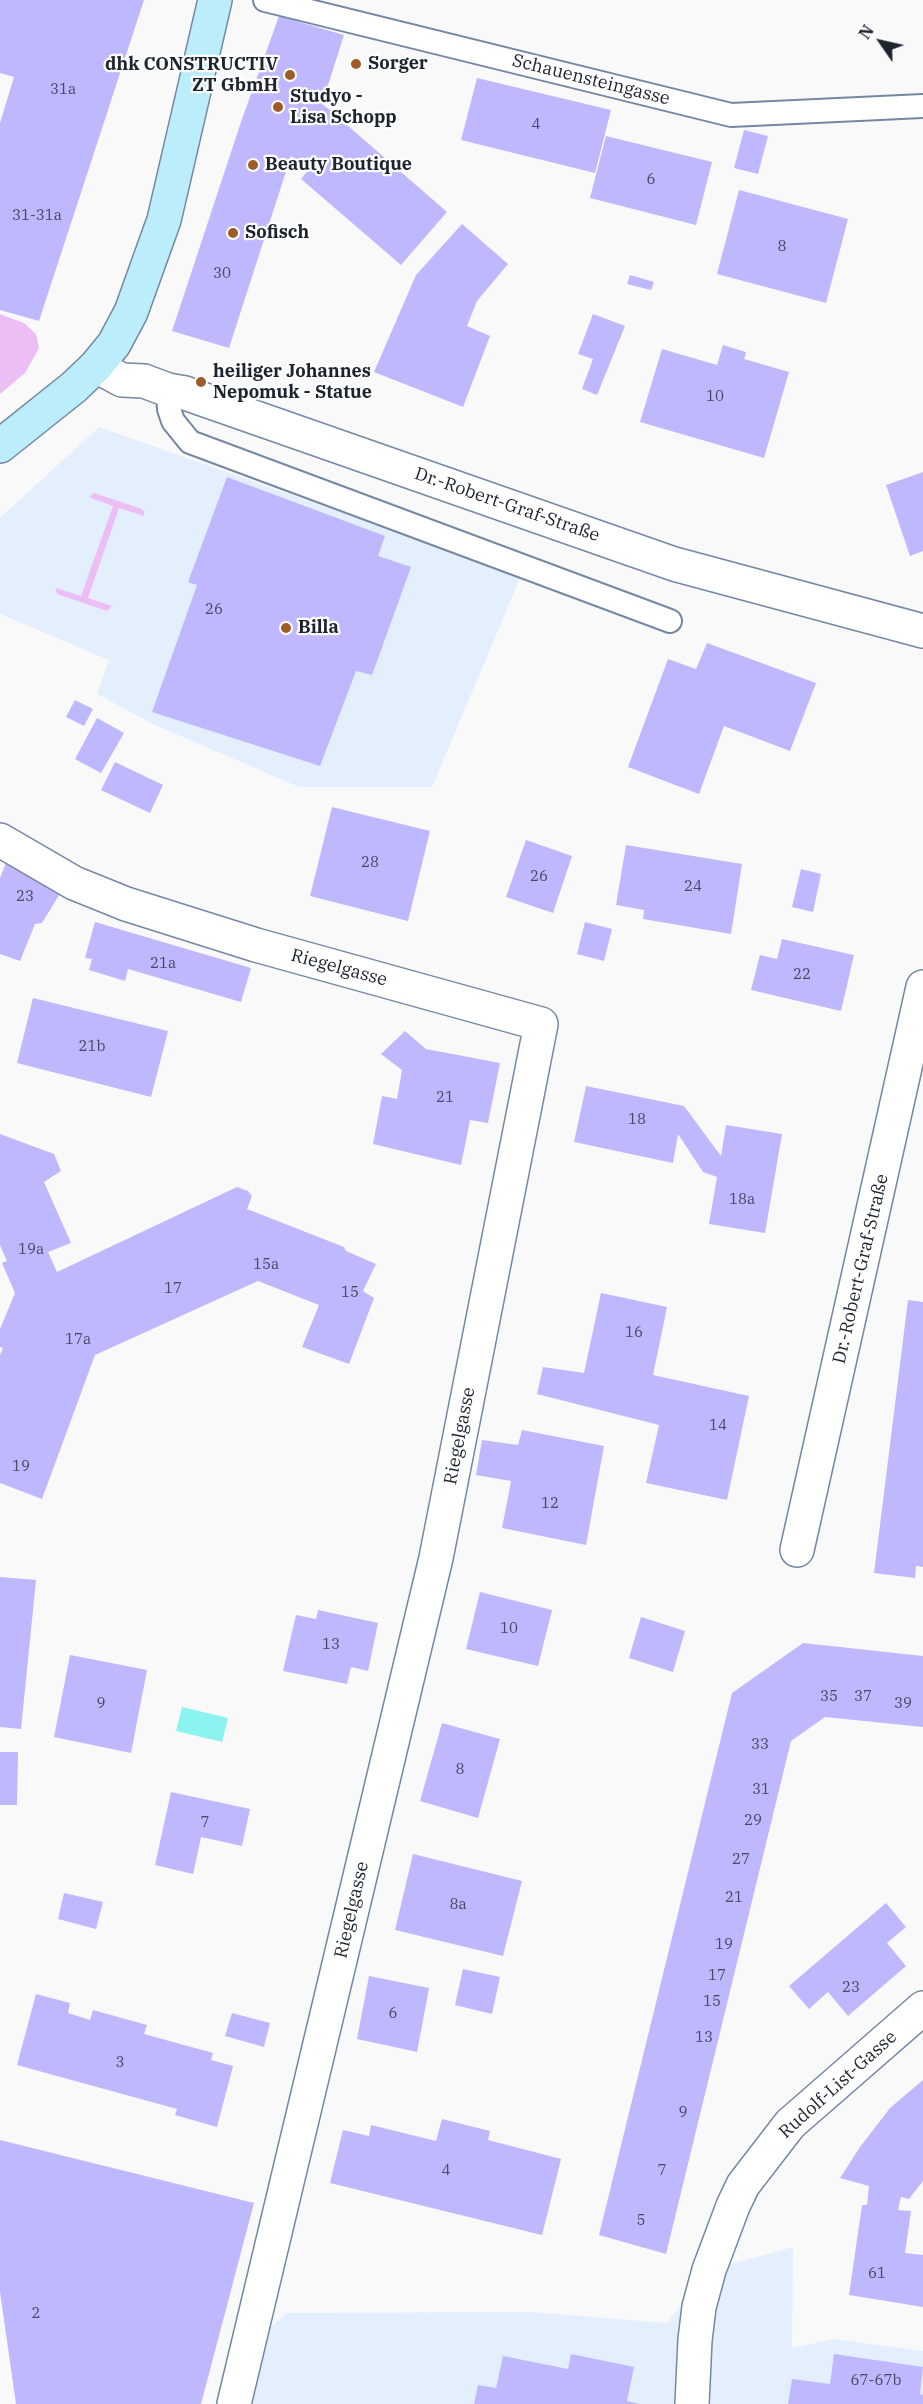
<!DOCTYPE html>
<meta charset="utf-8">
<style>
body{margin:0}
#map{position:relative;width:923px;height:2404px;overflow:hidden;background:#f9f9f9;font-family:"IBM Plex Serif",serif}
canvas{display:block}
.north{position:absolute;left:851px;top:12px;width:60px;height:60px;-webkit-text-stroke:4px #fff;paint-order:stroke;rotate:304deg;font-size:16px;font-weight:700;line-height:24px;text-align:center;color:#1c242f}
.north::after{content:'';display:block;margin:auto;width:21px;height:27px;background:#1c242f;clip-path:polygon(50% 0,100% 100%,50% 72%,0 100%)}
</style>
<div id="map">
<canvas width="923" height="2404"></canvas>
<div class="north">N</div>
</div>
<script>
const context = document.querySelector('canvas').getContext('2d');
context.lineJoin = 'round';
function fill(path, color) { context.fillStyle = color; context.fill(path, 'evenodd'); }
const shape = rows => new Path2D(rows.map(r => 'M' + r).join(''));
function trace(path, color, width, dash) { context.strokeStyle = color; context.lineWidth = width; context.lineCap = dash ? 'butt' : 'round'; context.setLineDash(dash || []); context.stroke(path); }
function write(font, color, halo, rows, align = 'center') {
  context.font = font + ' "IBM Plex Serif",serif'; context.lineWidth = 4.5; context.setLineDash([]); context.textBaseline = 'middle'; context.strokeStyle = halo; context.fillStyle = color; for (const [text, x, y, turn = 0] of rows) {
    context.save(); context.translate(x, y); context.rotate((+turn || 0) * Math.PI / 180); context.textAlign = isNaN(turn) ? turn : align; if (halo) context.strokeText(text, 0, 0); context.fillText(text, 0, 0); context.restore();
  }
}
const built = shape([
 [99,427,521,576,432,787,299,787,157,726,97,694,109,660,0,614,0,518],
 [793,2247,792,2348,833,2339,923,2351,923,2404,244,2404,257,2340,286,2313,531,2312,667,2323,709,2270]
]);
const green = shape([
 [0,314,24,323,36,334,39,348,25,373,0,394],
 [94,493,142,509,144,512,144,516,119,508,88,598,112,606,107,611,57,594,56,590,56,588,81,596,113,506,89,497]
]);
const water = shape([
 [182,1707,228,1718,222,1742,176,1731]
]);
const building = shape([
 [0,0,144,0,39,321,0,310,0,123,14,77,0,73],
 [279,16,344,35,322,104,347,123,347,125,447,212,401,265,301,179,309,169,291,156,229,348,172,331,241,122],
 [477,78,611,110,595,173,461,140],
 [744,130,768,136,758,174,734,168],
 [606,136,712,162,696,225,590,198],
 [739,190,848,219,826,303,717,274],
 [462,224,508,264,477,301,467,326,490,336,463,407,374,372,416,275],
 [630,275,654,282,651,290,627,284],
 [593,314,625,326,597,395,582,389,593,359,578,354],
 [723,345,746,352,744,359,789,372,764,458,640,422,662,349,717,365],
 [923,472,923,551,910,556,886,485],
 [227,477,385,536,378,556,411,567,372,675,356,671,320,766,152,712,197,585,188,582],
 [707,643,816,683,790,751,724,726,699,794,628,767,668,659,696,669],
 [75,700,93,709,84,726,66,717],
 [97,718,124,733,101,773,75,759],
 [115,762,163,785,150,813,101,790],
 [332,807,430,831,408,921,310,896],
 [526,840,572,856,553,913,506,897],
 [626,845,742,864,731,934,643,919,644,910,616,905],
 [7,860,61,892,42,923,35,924,20,961,0,954,0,878],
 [801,869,821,874,813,912,792,907],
 [95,922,251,968,241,1002,128,969,125,981,89,970,92,959,85,958],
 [585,922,612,929,604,961,577,954],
 [782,939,854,955,841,1011,751,990,760,955,777,959],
 [33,998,168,1031,151,1097,17,1063],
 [405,1031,426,1049,500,1063,488,1123,470,1120,461,1165,373,1144,382,1096,397,1099,402,1070,381,1054],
 [586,1086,684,1106,721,1156,726,1125,782,1134,765,1233,709,1224,717,1177,703,1172,678,1134,673,1163,574,1142],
 [0,1134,54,1154,61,1171,44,1182,71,1243,48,1252,57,1272,237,1187,248,1191,252,1196,247,1209,344,1247,346,1251,376,1264,363,1291,374,1298,349,1364,302,1347,319,1305,258,1281,95,1355,42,1499,0,1483,0,1355,3,1348,0,1347,0,1329,15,1293,2,1263,7,1261,0,1245],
 [601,1293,667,1307,653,1375,749,1396,727,1500,646,1483,659,1425,537,1394,543,1367,584,1373],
 [908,1300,923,1302,923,1567,916,1566,915,1578,874,1573],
 [522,1430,604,1446,586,1545,502,1528,511,1481,476,1475,482,1440,518,1445],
 [0,1577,36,1580,21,1729,0,1727],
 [480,1592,552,1610,538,1666,466,1649],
 [318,1610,378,1623,368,1671,351,1667,347,1684,283,1671,296,1615,316,1619],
 [641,1617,685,1631,673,1672,629,1658],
 [803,1643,923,1656,923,1727,825,1717,791,1741,666,2254,599,2235,732,1693],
 [70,1655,147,1670,131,1753,54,1737],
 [442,1723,500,1739,478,1818,420,1801],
 [0,1752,18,1752,17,1805,0,1805],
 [171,1792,250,1809,242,1846,201,1837,193,1874,155,1865],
 [413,1854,522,1881,503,1956,395,1930],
 [64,1893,103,1902,96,1929,58,1919],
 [886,1903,906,1927,887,1943,906,1966,848,2016,828,1992,809,2009,789,1986],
 [463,1969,500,1977,492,2014,455,2005],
 [369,1976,429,1988,417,2052,357,2039],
 [36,1994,70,2003,68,2013,90,2020,93,2010,147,2025,144,2034,213,2053,211,2060,233,2066,217,2127,175,2115,177,2109,17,2065],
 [232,2013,270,2023,264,2047,225,2036],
 [923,2080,923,2181,909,2199,901,2197,898,2210,911,2211,905,2253,923,2255,923,2307,849,2295,862,2205,867,2205,869,2186,840,2178,860,2147,890,2108],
 [442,2119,490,2131,488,2140,561,2159,542,2235,330,2183,343,2130,369,2136,371,2125,436,2141],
 [0,2140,254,2203,201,2404,16,2404,0,2292],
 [571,2354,634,2367,627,2401,639,2404,474,2404,478,2385,496,2388,503,2356,568,2369],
 [834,2354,923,2367,920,2394,923,2395,923,2404,788,2404,792,2379,830,2384]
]);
const service = shape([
 [265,0,731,115,923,106],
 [168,390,169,409,173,421,190,442,670,621]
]);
const minor = shape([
 [96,366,122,380,144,381,168,390,185,393,674,564,923,631],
 [0,840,74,883,126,904,256,945,541,1024,436,1558,234,2404],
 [797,1550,923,987],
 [692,2404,695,2340,699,2307,709,2270,733,2206,743,2185,790,2124,923,2008]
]);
const secondary = shape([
 [0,446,74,387,96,366,114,344,131,312,164,220,215,0]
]);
const markers = [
 [356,64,6,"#9e5d28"],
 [290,75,6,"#9e5d28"],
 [278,107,6,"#9e5d28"],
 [253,165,6,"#9e5d28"],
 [233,233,6,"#9e5d28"],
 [201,382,6,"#9e5d28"],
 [286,628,6,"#9e5d28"]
];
const numberNames = [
 ["31a",63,90],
 ["4",536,125],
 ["6",651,180],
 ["31-31a",37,216],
 ["8",782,247],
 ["30",222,274],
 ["10",715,397],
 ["26",214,610],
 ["28",370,863],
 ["26",539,877],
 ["24",693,887],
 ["23",25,897],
 ["21a",163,964],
 ["22",802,975],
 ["21b",92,1047],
 ["21",445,1098],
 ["18",637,1120],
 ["18a",742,1200],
 ["19a",31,1250],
 ["15a",266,1265],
 ["17",173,1289],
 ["15",350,1293],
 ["16",634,1333],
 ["17a",78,1340],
 ["14",718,1426],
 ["19",21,1467],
 ["12",550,1504],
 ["10",509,1629],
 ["13",331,1645],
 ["35",829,1697],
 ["37",863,1697],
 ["9",101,1704],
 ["39",903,1704],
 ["33",760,1745],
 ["8",460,1770],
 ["31",761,1790],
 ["29",753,1821],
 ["7",205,1823],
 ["27",741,1860],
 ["21",734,1898],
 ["8a",458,1905],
 ["19",724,1945],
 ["17",717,1976],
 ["23",851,1988],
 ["15",712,2002],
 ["6",393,2014],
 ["13",704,2038],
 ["3",120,2063],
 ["9",683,2113],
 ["4",446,2171],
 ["7",662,2171],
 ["5",641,2221],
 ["61",877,2274],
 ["2",36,2314],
 ["67-67b",876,2381]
];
const poiNames = [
 ["Sorger",368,64],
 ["dhk CONSTRUCTIV",278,65,"right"],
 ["ZT GbmH",278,86,"right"],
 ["Studyo -",290,97],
 ["Lisa Schopp",290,118],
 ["Beauty Boutique",265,165],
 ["Sofisch",245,233],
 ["heiliger Johannes",213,372],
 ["Nepomuk - Statue",213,393],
 ["Billa",298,628]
];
const streetNames = [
 ["Schauensteingasse",591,80,14],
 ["Dr.-Robert-Graf-Straße",507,505,19],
 ["Riegelgasse",339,968,15],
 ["Dr.-Robert-Graf-Straße",861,1269,-77],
 ["Riegelgasse",460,1436,-79],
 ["Riegelgasse",352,1910,-77],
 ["Rudolf-List-Gasse",838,2085,-42]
];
fill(built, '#e4effe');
fill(green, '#edbdf6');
fill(water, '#8bf4f1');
fill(building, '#bfb8ff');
trace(service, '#7488a4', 26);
trace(minor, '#7488a4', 36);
trace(secondary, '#7488a4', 36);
trace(service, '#fff', 22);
trace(minor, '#fff', 33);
trace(secondary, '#bbedfb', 33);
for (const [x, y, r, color] of markers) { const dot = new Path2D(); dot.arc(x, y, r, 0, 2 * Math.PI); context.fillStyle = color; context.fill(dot); trace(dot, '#fff', 2); }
write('15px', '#454963', null, numberNames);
write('bold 18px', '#1c242f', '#fff', poiNames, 'left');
write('18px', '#1c242f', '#fff', streetNames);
</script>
